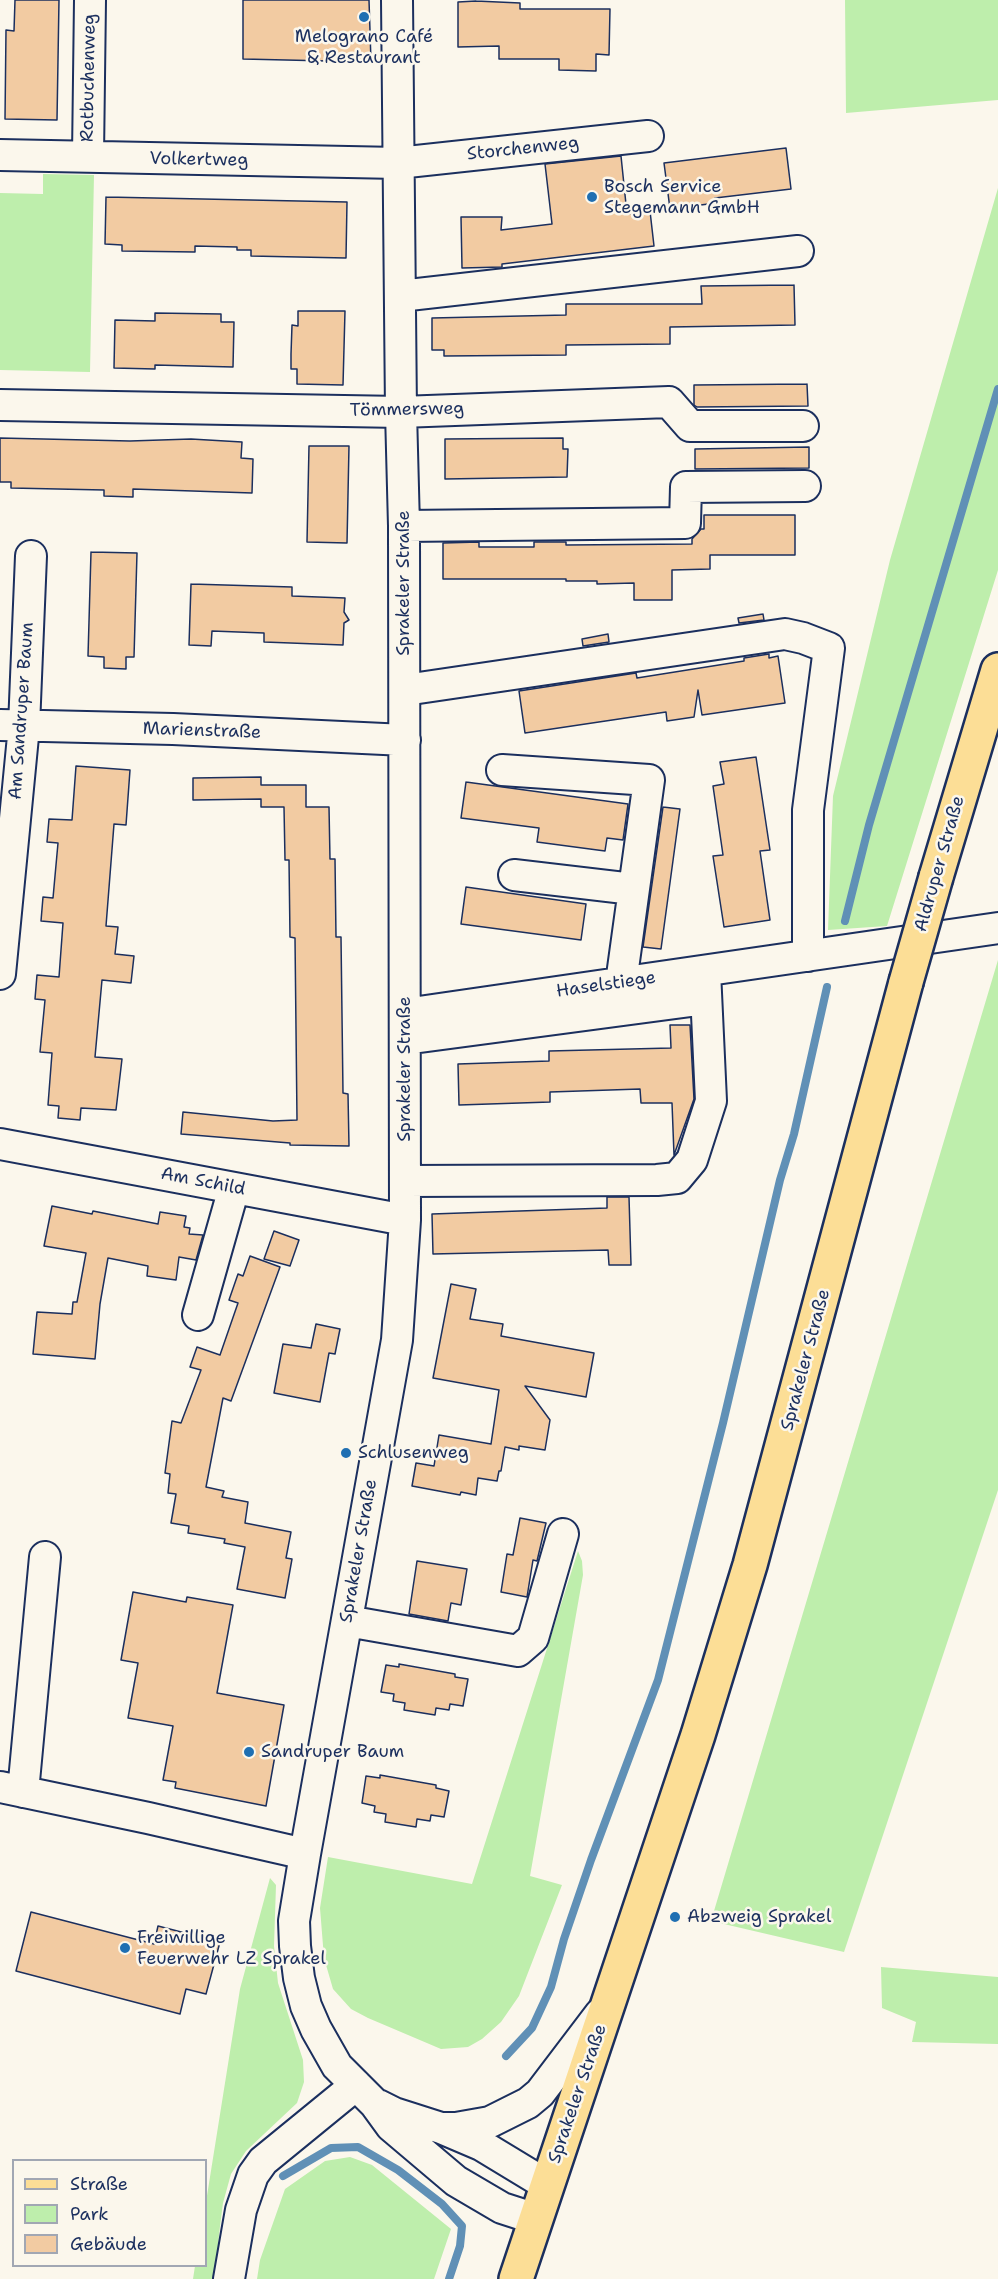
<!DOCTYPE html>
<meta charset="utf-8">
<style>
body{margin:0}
#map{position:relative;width:998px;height:2279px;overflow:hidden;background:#fbf7ec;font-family:"Shantell Sans",sans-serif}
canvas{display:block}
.legend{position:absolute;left:12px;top:2159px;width:195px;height:108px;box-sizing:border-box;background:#fbf7ec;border:2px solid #a1a7b3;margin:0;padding:8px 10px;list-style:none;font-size:18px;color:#1b2f5e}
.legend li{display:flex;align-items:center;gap:12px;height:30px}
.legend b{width:30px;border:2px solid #a1a7b3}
</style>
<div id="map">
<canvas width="998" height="2279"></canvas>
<ul class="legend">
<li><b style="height:8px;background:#fcde96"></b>Straße</li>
<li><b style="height:16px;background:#beeeac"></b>Park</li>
<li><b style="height:16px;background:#f2cba2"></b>Gebäude</li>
</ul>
</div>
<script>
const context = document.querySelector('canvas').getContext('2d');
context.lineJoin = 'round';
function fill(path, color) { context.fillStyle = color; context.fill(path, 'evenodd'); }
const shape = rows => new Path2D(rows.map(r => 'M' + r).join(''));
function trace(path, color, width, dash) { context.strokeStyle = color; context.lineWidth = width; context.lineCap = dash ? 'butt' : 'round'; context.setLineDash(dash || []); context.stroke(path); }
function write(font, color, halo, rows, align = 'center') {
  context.font = font + ' "Shantell Sans",sans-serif'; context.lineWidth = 5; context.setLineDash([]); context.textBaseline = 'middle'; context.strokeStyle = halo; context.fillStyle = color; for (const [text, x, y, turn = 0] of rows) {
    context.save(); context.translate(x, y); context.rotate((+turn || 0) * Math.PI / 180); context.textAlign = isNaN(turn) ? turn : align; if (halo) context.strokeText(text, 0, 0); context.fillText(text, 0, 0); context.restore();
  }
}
const green = shape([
 [845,0,998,0,998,100,846,113],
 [43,174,94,175,90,372,0,370,0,193,43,194],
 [998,188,998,570,887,926,828,930,833,796,890,560],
 [998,960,998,1490,844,1952,711,1921],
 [578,1551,582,1561,583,1575,530,1876,562,1885,519,1996,501,2022,482,2039,468,2047,441,2049,368,2018,351,2009,333,1989,324,1958,320,1908,328,1857,472,1884],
 [270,1878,276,1885,274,1946,278,1983,303,2060,304,2082,297,2103,246,2151,231,2174,223,2203,220,2226,218,2245,221,2279,193,2279,195,2266,206,2266,206,2202,240,1989],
 [881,1967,998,1977,998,2044,912,2042,916,2022,882,2008],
 [350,2157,372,2165,451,2229,434,2279,257,2279,260,2260,285,2189,325,2161]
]);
const stream = shape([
 [845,921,869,825,998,389],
 [506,2056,532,2028,551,1987,564,1939,591,1860,658,1680,723,1423,780,1180,794,1134,827,987],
 [283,2176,331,2148,358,2147,398,2170,442,2204,462,2226,460,2246,449,2279]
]);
const building = shape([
 [15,0,59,0,57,120,5,119,6,30,14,31,15,0],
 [243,0,369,0,371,62,243,59,243,0],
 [476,1,520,3,520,9,610,9,609,55,596,54,596,71,559,70,559,59,499,59,499,46,458,47,458,2,476,1],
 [786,148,791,189,715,198,716,203,670,209,664,163,786,148],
 [621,156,627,214,650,211,654,246,502,264,502,267,462,268,461,217,502,217,501,230,552,224,545,164,621,156],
 [106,197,347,202,346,258,251,256,251,250,237,250,237,247,195,246,195,252,122,251,122,245,105,244,106,197],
 [794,285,795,325,670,327,670,344,566,345,566,355,444,356,444,350,432,350,432,318,566,315,566,304,702,304,701,286,794,285],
 [298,311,345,311,343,385,297,384,297,369,291,369,291,354,292,325,298,326,298,311],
 [155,313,221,314,221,322,234,322,233,367,155,365,155,369,114,368,115,320,155,321,155,313],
 [807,384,808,406,697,407,694,405,694,385,807,384],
 [0,438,130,441,191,439,242,442,241,458,253,459,252,493,133,489,133,497,104,496,104,490,11,488,11,482,0,482,0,438],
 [563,438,563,449,568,449,567,477,445,479,445,439,563,438],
 [309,446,349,446,347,543,307,542,309,446],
 [809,447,809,468,695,469,695,449,809,447],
 [704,515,795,515,795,555,710,555,710,569,672,570,672,600,634,600,634,583,597,584,597,581,566,581,566,579,443,579,443,543,479,542,479,547,534,547,534,542,566,542,566,545,692,544,692,539,701,529,704,529,704,515],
 [91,552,137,553,134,657,126,657,126,669,104,668,104,657,88,656,91,552],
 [191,584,292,587,292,596,345,598,344,612,349,620,344,623,343,645,264,642,264,633,212,631,211,646,189,645,191,584],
 [763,614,764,620,739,623,738,618,763,614],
 [608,634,609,642,583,646,582,639,608,634],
 [769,654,769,658,778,656,785,703,702,715,698,690,694,717,667,721,666,712,525,733,519,691,636,673,637,678,744,661,744,658,769,654],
 [756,757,770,850,760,851,770,920,724,927,713,856,723,855,713,786,724,784,720,762,756,757],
 [76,766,130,770,126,825,114,824,106,926,118,927,115,954,134,956,131,983,102,980,95,1057,122,1059,116,1110,81,1108,80,1120,58,1118,59,1106,48,1105,52,1053,40,1052,45,1000,35,999,37,975,59,977,63,923,41,921,43,897,53,898,58,843,47,842,49,819,72,820,76,766],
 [261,777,261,785,306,785,306,807,329,807,330,859,335,859,336,937,341,937,343,1093,348,1094,349,1146,290,1145,290,1143,181,1134,183,1112,273,1121,297,1120,295,938,290,937,289,860,285,860,284,807,261,807,261,799,193,800,193,778,261,777],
 [466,782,628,804,623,840,607,838,605,851,537,842,539,828,461,818,466,782],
 [663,807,680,809,661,949,643,947,663,807],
 [466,887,586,904,581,940,461,924,466,887],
 [670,1025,690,1025,694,1099,674,1155,672,1103,641,1103,640,1089,550,1092,550,1102,459,1105,458,1064,549,1061,549,1051,671,1048,670,1025],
 [607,1197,629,1197,631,1265,609,1265,608,1250,433,1254,432,1214,607,1208,607,1197],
 [52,1206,92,1214,93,1211,158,1224,160,1212,186,1216,184,1227,190,1228,189,1234,203,1235,196,1260,179,1257,176,1280,147,1276,148,1266,108,1258,100,1304,95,1359,33,1354,37,1312,72,1314,73,1302,77,1302,86,1253,44,1246,52,1206],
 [274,1231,299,1240,290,1266,264,1259,274,1231],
 [250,1256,280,1267,231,1401,223,1398,206,1487,224,1491,222,1497,248,1502,245,1523,291,1532,286,1558,292,1559,285,1598,237,1589,245,1547,224,1543,225,1539,188,1533,189,1526,171,1523,176,1494,168,1493,170,1474,165,1473,172,1421,181,1423,201,1370,190,1367,197,1347,220,1355,238,1303,229,1300,238,1274,243,1276,250,1256],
 [451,1284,476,1289,470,1319,503,1324,501,1336,594,1353,586,1397,525,1386,550,1420,545,1450,519,1446,519,1450,505,1447,501,1471,499,1471,497,1481,478,1478,476,1495,461,1492,460,1495,412,1486,416,1463,434,1466,439,1435,491,1444,499,1390,433,1378,451,1284],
 [316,1324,340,1329,335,1354,329,1353,320,1402,274,1393,283,1344,311,1348,316,1324],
 [520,1518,546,1523,537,1561,533,1560,527,1597,501,1592,507,1554,513,1555,520,1518],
 [417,1561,467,1569,461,1605,451,1603,448,1621,409,1614,417,1561],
 [133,1592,186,1602,187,1597,233,1605,217,1693,284,1705,266,1806,175,1788,176,1782,163,1780,173,1726,128,1718,138,1663,121,1660,133,1592],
 [399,1664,455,1674,455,1677,468,1679,463,1706,450,1704,449,1710,436,1708,435,1715,404,1710,405,1703,393,1701,394,1694,381,1692,386,1665,399,1667,399,1664],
 [380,1775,436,1785,436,1788,449,1791,444,1817,431,1815,430,1821,417,1819,416,1827,385,1822,386,1814,374,1812,375,1806,362,1803,366,1776,380,1778,380,1775],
 [31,1912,154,1944,158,1926,220,1942,206,1994,186,1989,180,2014,16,1971,31,1912]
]);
const minor = shape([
 [397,0,401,412,404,526,405,1220,397,1340,305,1854,294,1921,295,1946,299,1978,306,2006,316,2029,337,2066,375,2104,391,2126,456,2181,502,2208,536,2219],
 [0,155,398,163,648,136],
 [88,156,90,0],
 [400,296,798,251],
 [0,405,401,412,669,402,690,426,803,426],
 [404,526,685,523,686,487,805,486],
 [405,690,785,634,803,638,829,648,808,810,808,956],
 [0,725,173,729,405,740],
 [502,770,649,780,621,983],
 [514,875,633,889],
 [0,974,24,726,31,556],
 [405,1014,998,928],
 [405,1039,706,999],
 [0,1144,405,1220],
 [405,1181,657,1180,677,1178,692,1160,711,1101,705,971],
 [198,1315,234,1188],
 [347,1621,518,1651,533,1638,563,1534],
 [0,1787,148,1818,305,1854],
 [23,1792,45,1557],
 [378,2105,394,2113,441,2128,481,2145,547,2185],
 [441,2128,456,2128,490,2122,528,2103,540,2093,600,2014],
 [229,2279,241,2210,253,2175,263,2161,356,2085]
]);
const major = shape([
 [936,877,998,670],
 [516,2279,698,1735,750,1565,906,982]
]);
const majorBridge = shape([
 [906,982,936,877]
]);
const markers = [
 [364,17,6,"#1f6fb2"],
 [592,197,6,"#1f6fb2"],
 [346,1453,6,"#1f6fb2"],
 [249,1752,6,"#1f6fb2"],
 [675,1917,6,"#1f6fb2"],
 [125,1948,6,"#1f6fb2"]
];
const poiNames = [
 ["Melograno Café",364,37,"center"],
 ["& Restaurant",364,58,"center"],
 ["Bosch Service",604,187],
 ["Stegemann GmbH",604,208],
 ["Schlusenweg",358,1453],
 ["Sandruper Baum",261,1752],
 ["Abzweig Sprakel",687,1917],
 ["Freiwillige",137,1938],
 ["Feuerwehr LZ Sprakel",137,1959]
];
const streetNames = [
 ["Rotbuchenweg",89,78,-89],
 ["Storchenweg",523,149,-6],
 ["Volkertweg",199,160,1],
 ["Tömmersweg",407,410,-1],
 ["Sprakeler Straße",404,583,-90],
 ["Am Sandruper Baum",22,711,-86],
 ["Marienstraße",202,731,2],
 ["Aldruper Straße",940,864,-74],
 ["Haselstiege",606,985,-8],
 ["Sprakeler Straße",405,1069,-90],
 ["Am Schild",203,1182,11],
 ["Sprakeler Straße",806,1360,-75],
 ["Sprakeler Straße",359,1551,-80],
 ["Sprakeler Straße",578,2094,-71]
];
fill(green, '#beeeac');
trace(stream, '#6090b6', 8);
fill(building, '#f2cba2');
trace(building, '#1b2f5e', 1.5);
trace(minor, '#1b2f5e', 34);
trace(major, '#1b2f5e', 38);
trace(minor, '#fbf7ec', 30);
trace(major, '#fcde96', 33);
trace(majorBridge, '#1b2f5e', 38, []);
trace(majorBridge, '#fcde96', 33);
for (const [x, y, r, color] of markers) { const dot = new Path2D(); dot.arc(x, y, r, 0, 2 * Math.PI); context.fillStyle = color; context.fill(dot); trace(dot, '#fbf7ec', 2); }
write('18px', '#1b2f5e', '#fbf7ec', poiNames, 'left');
write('18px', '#1b2f5e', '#fbf7ec', streetNames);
</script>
